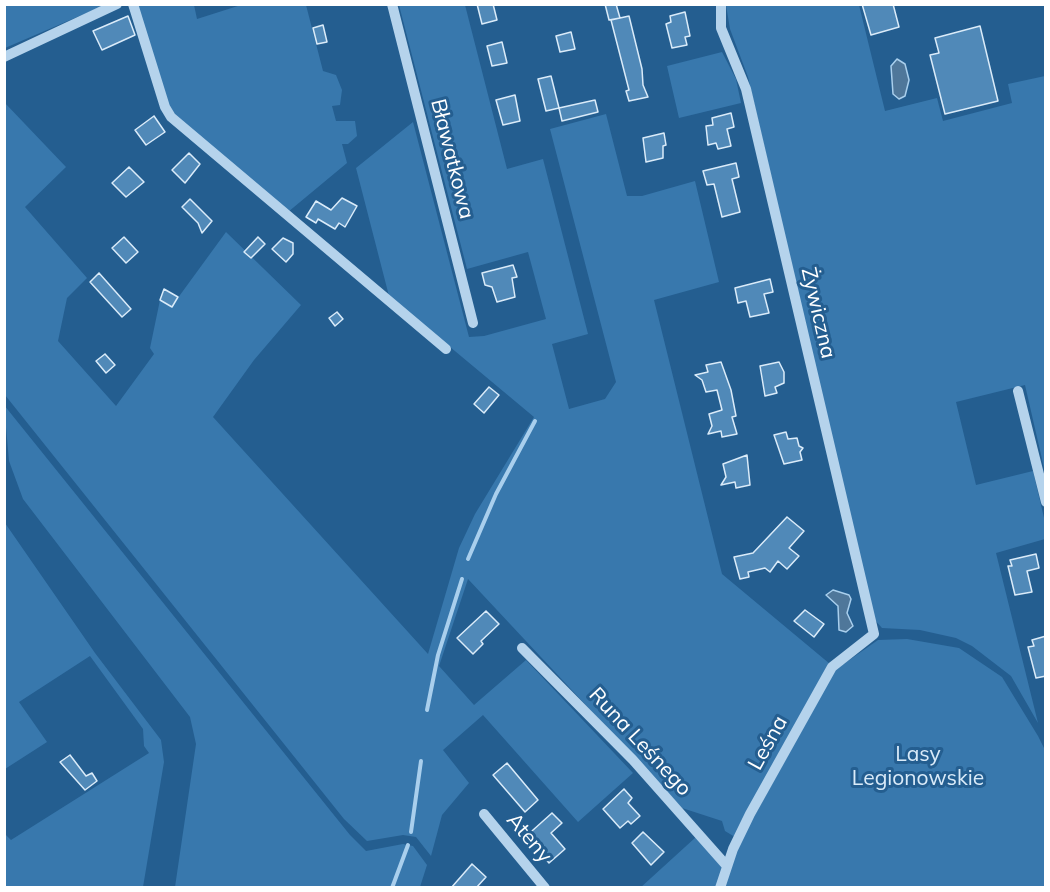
<!DOCTYPE html>
<meta charset="utf-8">
<style>
body{margin:0}
#map{position:relative;width:1050px;height:892px;overflow:hidden;background:#245e90;font-family:Mulish,sans-serif}
canvas{display:block}
.frame{position:absolute;inset:0;border:6px solid #fff;pointer-events:none}
</style>
<div id="map">
<canvas width="1050" height="892"></canvas>
<div class="frame"></div>
</div>
<script>
const context = document.querySelector('canvas').getContext('2d');
context.lineJoin = 'round';
function fill(path, color) { context.fillStyle = color; context.fill(path, 'evenodd'); }
const shape = rows => new Path2D(rows.map(r => 'M' + r).join(''));
function trace(path, color, width, dash) { context.strokeStyle = color; context.lineWidth = width; context.lineCap = dash ? 'butt' : 'round'; context.setLineDash(dash || []); context.stroke(path); }
function write(font, color, halo, rows, align = 'center') {
  context.font = font + ' Mulish,sans-serif'; context.lineWidth = 6; context.setLineDash([]); context.textBaseline = 'middle'; context.strokeStyle = halo; context.fillStyle = color; for (const [text, x, y, turn = 0] of rows) {
    context.save(); context.translate(x, y); context.rotate((+turn || 0) * Math.PI / 180); context.textAlign = isNaN(turn) ? turn : align; if (halo) context.strokeText(text, 0, 0); context.fillText(text, 0, 0); context.restore();
  }
}
const green = shape([
 [143,4,194,5,197,19,241,5,306,5,323,71,336,75,342,90,340,105,332,106,336,121,355,121,357,136,348,144,342,144,347,163,288,212,171,112,136,7],
 [5,5,105,5,5,48],
 [399,5,465,5,507,169,543,159,588,334,552,344,569,409,605,399,616,382,550,129,606,114,627,196,642,196,695,181,719,282,654,300,722,574,830,664,735,837,725,831,722,821,682,808,468,579,439,666,474,705,526,660,633,773,578,822,483,715,443,750,469,783,442,815,431,856,416,837,403,835,367,841,344,819,5,395,4,102,66,167,25,207,87,278,67,298,58,341,116,406,154,354,150,348,160,300,172,306,226,232,301,305,254,360,213,417,428,654,459,548,475,514,534,417,389,296,356,168,413,122,469,337,484,336,546,319,528,252,467,269],
 [726,5,859,5,885,111,937,98,943,121,1012,103,1008,84,1045,76,1045,472,1025,385,956,402,976,485,1033,471,1045,522,1045,539,996,553,1038,723,1011,676,972,646,956,638,920,630,882,628,874,619,748,77,730,29],
 [722,52,736,79,741,103,679,118,667,66],
 [4,405,350,835,366,851,403,844,413,846,427,865,420,887,175,887,196,744,190,717,23,499,9,461],
 [5,523,95,653,161,740,164,762,143,887,5,887,5,834,11,840,149,753,144,746,143,729,90,656,19,702,47,742,5,769],
 [907,639,959,648,1002,677,1038,736,1045,750,1045,887,723,888,732,857,835,670,878,640],
 [696,837,723,866,716,887,640,888]
]);
const water = shape([
 [897,59,905,64,909,80,905,96,899,99,893,94,891,66,897,59],
 [833,590,849,595,851,599,847,613,853,626,846,632,839,630,838,606,826,595,833,590]
]);
const stream = shape([
 [468,559,496,494,535,421],
 [427,710,438,655,462,579],
 [411,832,421,761],
 [392,888,408,845]
]);
const building = shape([
 [477,4,493,4,497,20,482,24,477,4],
 [605,4,616,4,620,18,609,20,605,4],
 [862,4,893,4,899,27,871,35,862,4],
 [685,12,690,36,685,37,687,45,672,48,666,24,671,22,670,16,685,12],
 [128,16,135,35,102,50,93,31,128,16],
 [629,16,642,69,643,85,648,97,629,101,626,91,629,90,611,20,629,16],
 [323,25,327,42,317,44,313,28,323,25],
 [980,26,998,101,945,114,930,55,939,53,935,38,980,26],
 [571,32,575,49,560,52,556,36,571,32],
 [502,42,507,63,492,66,487,46,502,42],
 [551,76,559,108,546,111,538,79,551,76],
 [515,95,520,121,503,125,496,100,515,95],
 [595,100,598,112,562,121,559,108,595,100],
 [731,113,734,127,727,129,731,146,718,149,716,143,708,145,706,126,713,125,712,118,731,113],
 [154,116,165,132,146,145,135,130,154,116],
 [664,133,666,145,663,146,663,158,646,162,643,138,664,133],
 [189,153,200,164,185,183,172,170,189,153],
 [736,163,739,177,732,179,740,212,722,217,714,184,707,185,703,171,736,163],
 [129,167,144,182,126,197,112,183,129,167],
 [342,198,357,206,345,227,339,223,335,229,318,219,316,223,306,217,316,201,331,210,342,198],
 [190,199,212,221,202,233,198,223,182,207,190,199],
 [124,237,138,252,126,263,112,248,124,237],
 [258,237,265,244,251,258,244,252,258,237],
 [283,238,293,243,293,254,286,262,272,249,283,238],
 [513,265,517,277,512,278,515,297,497,302,492,287,485,285,482,273,513,265],
 [99,273,131,309,122,317,90,282,99,273],
 [770,279,773,292,764,294,769,313,750,317,746,301,738,303,735,288,770,279],
 [164,289,178,297,172,307,160,300,164,289],
 [337,312,343,319,335,326,329,318,337,312],
 [105,354,115,365,106,373,96,361,105,354],
 [721,362,731,390,736,416,732,417,737,434,722,437,721,431,708,434,712,426,709,414,722,410,717,390,706,392,702,380,695,375,708,372,706,365,721,362],
 [779,362,784,372,784,383,775,387,777,393,765,396,760,366,779,362],
 [489,387,499,395,484,413,474,404,489,387],
 [786,432,788,439,797,438,799,446,803,448,800,452,802,460,784,464,774,435,786,432],
 [747,455,750,485,736,488,735,482,721,485,726,477,723,464,747,455],
 [787,517,804,531,789,548,799,556,787,569,778,561,770,572,765,568,748,572,749,577,740,579,734,557,753,553,787,517],
 [1036,554,1039,568,1027,571,1032,592,1015,595,1008,566,1012,566,1010,560,1036,554],
 [805,610,824,624,814,637,794,621,805,610],
 [486,611,499,624,481,641,483,644,473,654,457,638,486,611],
 [1046,636,1046,676,1036,678,1028,647,1034,646,1032,640,1046,636],
 [70,755,86,776,92,773,97,781,85,790,60,762,70,755],
 [507,763,538,800,525,812,493,775,507,763],
 [624,789,632,798,628,803,640,816,631,824,628,821,620,828,603,809,624,789],
 [552,813,562,823,551,833,565,849,549,863,535,847,532,849,523,839,552,813],
 [643,832,664,852,651,865,632,843,643,832],
 [472,864,486,877,476,888,451,888,472,864]
]);
const minor = shape([
 [133,4,165,107,171,117,446,349],
 [392,4,473,323],
 [4,57,117,4],
 [1018,391,1046,502],
 [522,648,633,760,726,865],
 [484,814,545,888],
 [720,888,733,849,750,814,832,667,874,634,746,89,721,28,721,4]
]);
const streetNames = [
 ["Bławatkowa",452,159,76],
 ["Żywiczna",818,313,77],
 ["Runa Leśnego",640,742,47],
 ["Leśna",768,743,-61],
 ["Ateny",529,838,50]
];
const parkNames = [
 ["Lasy",918,755],
 ["Legionowskie",918,779]
];
fill(green, '#3878ad');
fill(water, '#4f779a');
trace(water, '#a9cfed', 1.5);
trace(stream, '#a9cfed', 4);
fill(building, '#5089b8');
trace(building, '#daebf9', 1.5);
trace(minor, '#b5d3ec', 10);
write('21px', '#fff', '#245e90', streetNames);
write('21px', '#daebf9', '#245e90', parkNames);
</script>
